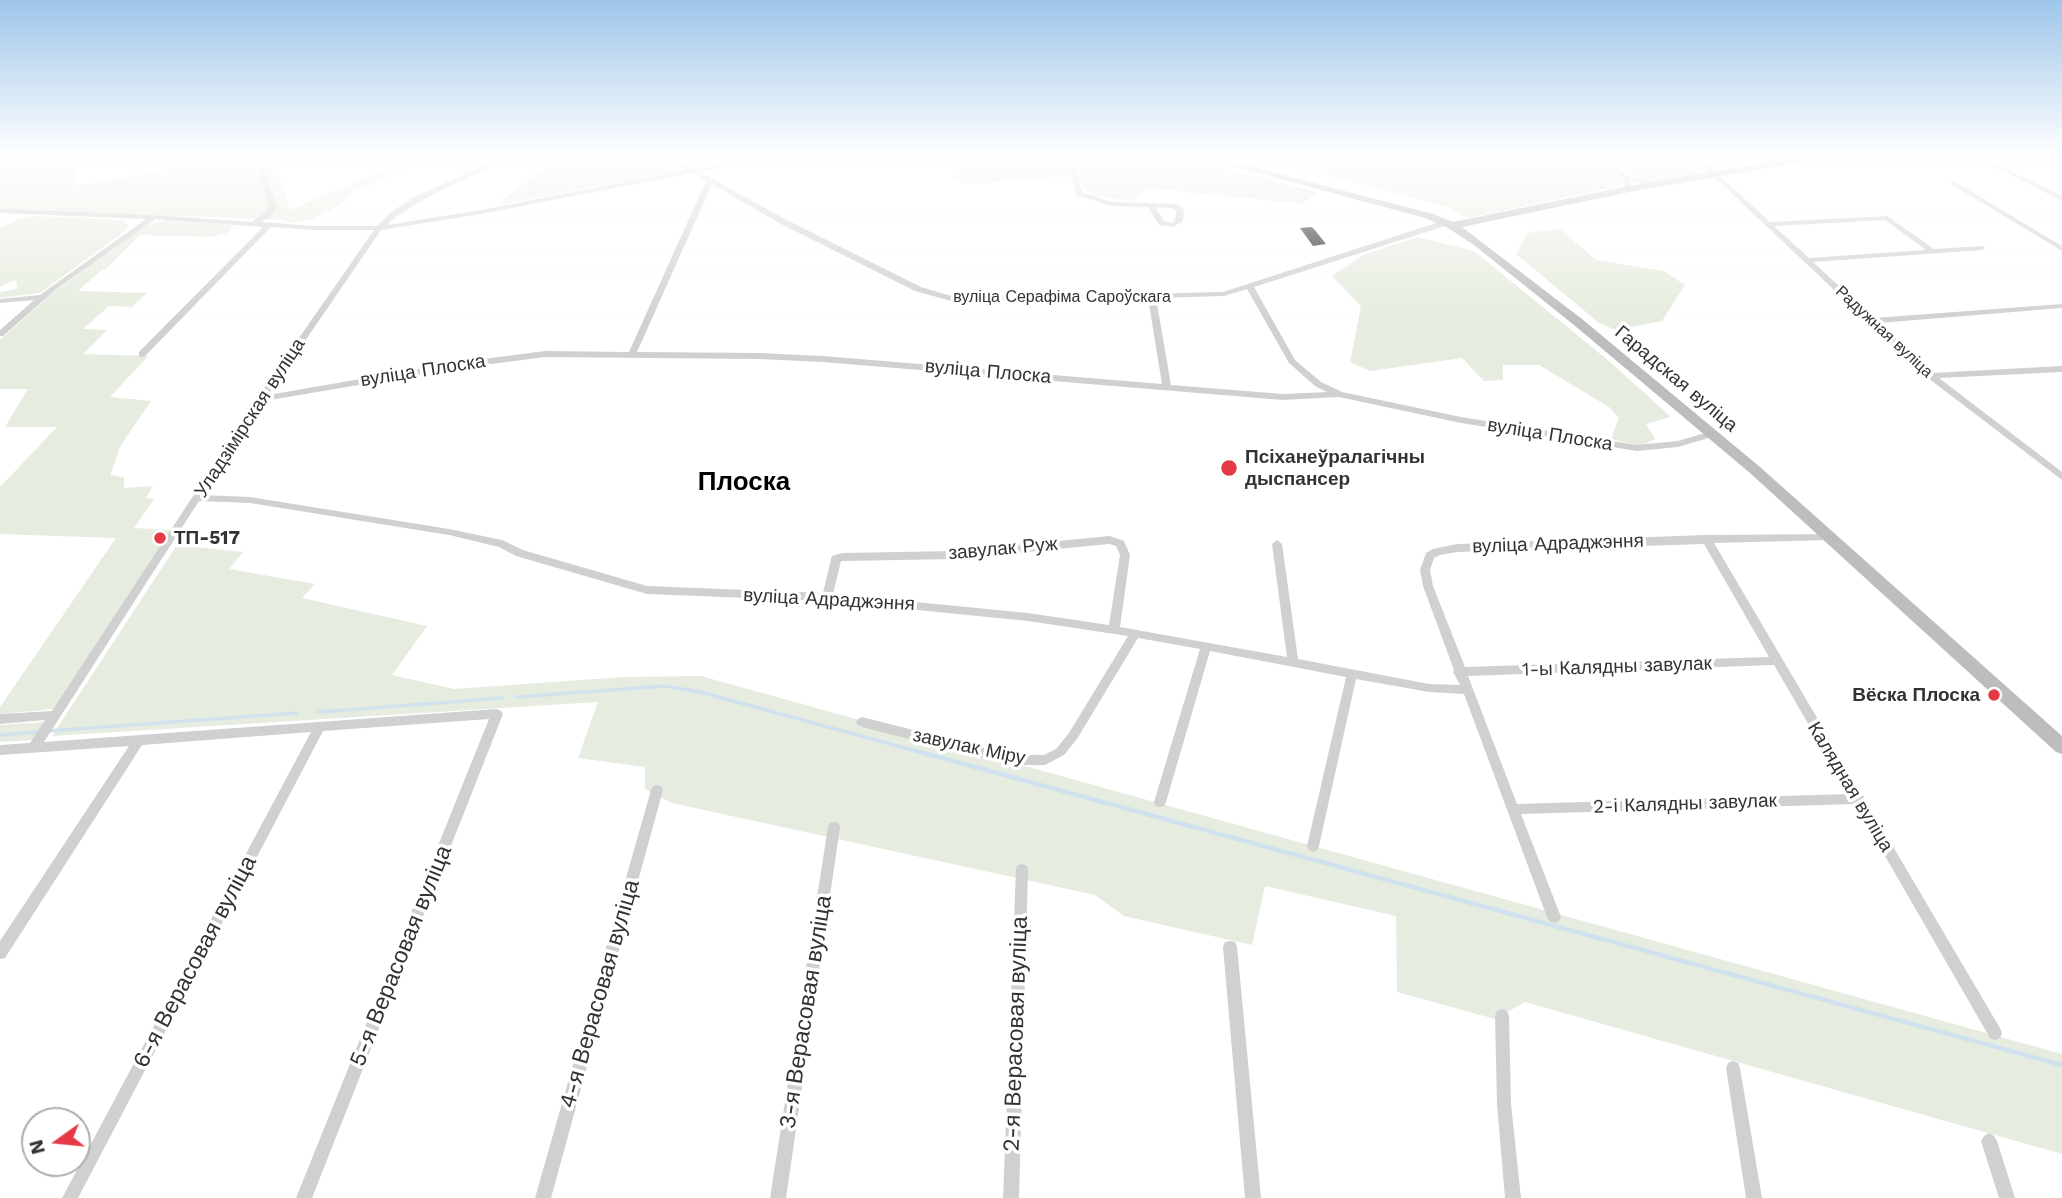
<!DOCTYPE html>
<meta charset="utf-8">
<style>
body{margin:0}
#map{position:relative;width:2062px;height:1198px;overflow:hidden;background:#fff;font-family:"Work Sans",sans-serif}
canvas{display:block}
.north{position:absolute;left:21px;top:1107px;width:70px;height:70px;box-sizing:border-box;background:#fff;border:2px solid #adadad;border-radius:50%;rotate:255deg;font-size:19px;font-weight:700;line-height:28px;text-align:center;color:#333}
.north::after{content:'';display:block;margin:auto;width:24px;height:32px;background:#e63946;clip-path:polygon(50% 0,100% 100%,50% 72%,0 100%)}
</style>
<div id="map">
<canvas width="2062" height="1198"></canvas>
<div class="north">N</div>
</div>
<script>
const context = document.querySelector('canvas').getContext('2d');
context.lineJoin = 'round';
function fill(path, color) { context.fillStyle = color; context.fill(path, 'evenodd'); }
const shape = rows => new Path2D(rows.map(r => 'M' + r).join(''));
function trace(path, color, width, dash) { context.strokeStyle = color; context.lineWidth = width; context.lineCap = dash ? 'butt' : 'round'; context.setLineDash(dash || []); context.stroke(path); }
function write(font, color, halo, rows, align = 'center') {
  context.font = font + ' "Work Sans",sans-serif'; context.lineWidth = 7; context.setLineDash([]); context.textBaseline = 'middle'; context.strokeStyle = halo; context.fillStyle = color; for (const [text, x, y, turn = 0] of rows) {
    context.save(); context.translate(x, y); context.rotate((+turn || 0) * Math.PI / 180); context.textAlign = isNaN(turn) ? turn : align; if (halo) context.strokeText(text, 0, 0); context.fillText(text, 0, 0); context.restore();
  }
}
const green = shape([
 [0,156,80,156,75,186,226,158,273,156,290,210,417,156,440,156,351,192,343,203,312,219,289,223,285,220,163,215,0,211],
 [562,156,651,156,675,169,667,174,501,204,502,200],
 [667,156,759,156,702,166,686,165],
 [953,156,1182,156,1317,192,1303,204,1148,188,1132,201,1094,196,1070,176,967,184,953,177,955,157],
 [1252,156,1600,156,1620,175,1623,182,1621,186,1468,218,1449,207],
 [1608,156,1690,156,1705,169,1705,173,1653,182,1643,181,1631,176],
 [34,216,123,220,129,226,121,234,40,293,0,298,0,292,13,290,18,286,15,280,0,287,0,228,19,219],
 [166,220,231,225,233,228,227,233,211,237,140,235,106,269,103,269,78,291,147,293,132,307,109,306,83,329,107,330,83,354,148,356,110,397,151,401,121,445,110,475,124,477,124,488,153,486,146,498,154,499,134,528,171,530,54,709,0,714,0,707,116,538,0,534,0,487,57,427,5,427,28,389,0,389,0,340,52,293,145,225],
 [1560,229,1596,260,1664,271,1685,285,1662,321,1615,330,1598,322,1516,254,1527,233],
 [1418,237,1474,251,1609,361,1671,417,1646,424,1655,439,1641,446,1611,439,1619,418,1609,407,1539,365,1503,365,1503,380,1484,381,1462,358,1370,371,1350,362,1361,306,1332,276,1365,254],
 [177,545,243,552,229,569,315,584,302,598,427,626,392,675,454,689,624,677,701,676,2062,1054,2062,1154,1525,1002,1495,1019,1397,992,1396,916,1265,886,1252,945,1124,916,1095,895,672,803,645,789,645,767,578,758,598,702,52,736],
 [45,722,33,740,0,742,0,725]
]);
const streamFar1 = shape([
 [517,697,665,686,704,693,919,752],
 [319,712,503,698],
 [48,731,297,713],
 [0,735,40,732]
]);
const stream = shape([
 [913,750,2062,1065]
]);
const building = shape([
 [1311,227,1314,229,1326,244,1313,246,1300,228]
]);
const street = shape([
 [256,156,262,156,261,160,277,207,271,216,261,222,314,226,377,226,391,212,416,196,504,156,512,156,422,200,397,216,387,225,481,210,686,170,655,156,663,156,694,169,762,156,774,156,771,158,700,172,787,220,921,287,958,298,1223,292,1442,221,1448,221,1448,225,1254,287,1295,360,1321,382,1342,392,1461,417,1637,445,1678,441,1712,431,1715,432,1717,434,1715,436,1678,447,1637,451,1461,423,1339,397,1283,400,823,362,759,359,545,357,453,369,264,401,203,495,250,497,449,529,502,540,523,550,647,586,823,593,831,559,832,556,842,553,956,551,1110,536,1124,541,1130,555,1120,627,1287,657,1272,544,1277,540,1282,544,1298,659,1429,684,1460,685,1453,672,1454,670,1423,586,1420,570,1426,553,1433,549,1457,544,1706,535,1833,534,1834,536,1829,540,1714,543,2000,1028,2002,1033,2000,1038,1995,1040,1990,1038,1855,804,1521,814,1561,917,1559,921,1554,923,1549,921,1547,917,1464,694,1429,692,1356,679,1319,846,1317,850,1313,852,1309,850,1307,846,1346,677,1210,651,1166,802,1164,806,1160,807,1156,806,1154,802,1200,649,1138,638,1077,739,1064,755,1045,765,1011,765,862,727,858,725,856,722,858,719,862,717,1011,755,1044,755,1056,749,1069,733,1128,636,1028,621,827,601,647,594,516,556,499,547,449,535,250,503,199,501,44,742,497,709,501,711,503,714,312,1198,296,1198,489,719,323,731,78,1198,62,1198,311,732,142,745,5,958,0,959,0,941,129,746,0,755,0,745,30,743,45,720,0,724,0,714,52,711,258,397,374,230,314,230,271,227,145,356,142,357,139,356,139,352,263,227,155,219,55,290,3,336,0,336,0,330,34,300,0,303,0,299,40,295,146,219,0,213,0,209,153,215,252,222,265,212,269,207,255,160,256,156],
 [692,173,706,181,629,352,545,351,453,363,268,395,381,230,481,214,692,173],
 [712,184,781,224,915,291,955,302,1148,298,1162,384,823,356,759,353,637,352,712,184],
 [1247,289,1289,363,1315,386,1327,392,1283,394,1171,385,1156,298,1224,296,1247,289],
 [1109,544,1116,546,1120,555,1109,625,1028,613,833,594,841,561,842,561,956,559,1109,544],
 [1704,544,1769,657,1465,667,1433,586,1430,570,1434,558,1440,555,1457,552,1704,544],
 [1774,665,1849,794,1517,804,1468,676,1774,665],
 [1066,156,1072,156,1082,192,1112,202,1177,204,1184,210,1183,221,1173,227,1159,225,1148,207,1111,206,1076,195,1066,156],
 [1155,207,1172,208,1176,211,1175,220,1172,223,1164,221,1155,207],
 [1600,156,1607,156,1626,175,1657,185,1653,187,1629,180,1633,189,1627,190,1621,177,1600,156],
 [1692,156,1699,156,1770,222,1887,216,1934,249,1982,246,1986,248,1982,250,1813,262,1874,318,2062,304,2062,308,1879,323,1933,373,2062,366,2062,372,1939,378,2062,472,2062,480,1928,378,1867,323,1866,320,1692,156],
 [1885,220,1926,250,1809,258,1774,226,1885,220],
 [1973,156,1981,156,2062,196,2062,201,1973,156],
 [1951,182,1955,182,2062,246,2062,251,1951,184,1951,182],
 [657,785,661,786,663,790,551,1198,535,1198,651,790,653,786,657,785],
 [834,822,838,823,840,827,786,1198,770,1198,828,827,830,823,834,822],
 [1022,864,1027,866,1028,870,1019,1198,1003,1198,1016,870,1017,866,1022,864],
 [1230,941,1235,942,1237,947,1261,1198,1245,1198,1223,947,1225,942,1230,941],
 [1502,1009,1507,1011,1509,1016,1511,1104,1521,1198,1505,1198,1497,1104,1495,1016,1497,1011,1502,1009],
 [1733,1061,1738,1063,1740,1068,1762,1198,1746,1198,1726,1068,1728,1063,1733,1061],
 [1989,1133,1994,1136,1997,1141,2015,1198,1999,1198,1981,1141,1984,1136,1989,1133]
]);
const secondary = shape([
 [1195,156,1211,156,1433,214,1453,222,1629,186,1804,156,1825,156,1820,159,1629,192,1462,227,1582,319,1760,467,2062,736,2062,754,2056,752,1750,473,1574,325,1474,245,1448,228,1425,218,1195,156]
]);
const markers = [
 [1229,468,9,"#e63946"],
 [160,538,7,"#e63946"],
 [1994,695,7,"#e63946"]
];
const farStreetnames = [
 ["вуліца Серафіма Сароўскага",1062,297],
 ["Радужная вуліца",1884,332,43]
];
const streetNames = [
 ["вуліца Плоска",423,371,-9],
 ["вуліца Плоска",988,372,5],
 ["Гарадская вуліца",1676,379,40],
 ["Уладзімірская вуліца",250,418,-57],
 ["вуліца Плоска",1550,435,9],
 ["вуліца Адраджэння",1558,544,-2],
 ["завулак Руж",1003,549,-5],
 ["вуліца Адраджэння",829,600,3],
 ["1-ы Калядны завулак",1617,667,-2],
 ["завулак Міру",969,747,12],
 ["Калядная вуліца",1850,787,59],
 ["2-і Калядны завулак",1685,804,-2]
];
const poiNames = [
 ["Псіханеўралагічны",1245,457],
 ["дыспансер",1245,479],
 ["ТП-517",174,538],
 ["Вёска Плоска",1980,695,"right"]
];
const nearStreetnames = [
 ["5-я Верасовая вуліца",401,956,-68],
 ["6-я Верасовая вуліца",195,962,-62],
 ["4-я Верасовая вуліца",600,994,-74],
 ["3-я Верасовая вуліца",806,1012,-81],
 ["2-я Верасовая вуліца",1016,1034,-88]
];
const districtNames = [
 ["Плоска",744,482]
];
fill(green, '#e6ecdf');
trace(streamFar1, '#cfe2ee', 3.5);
trace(stream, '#cfe2ee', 4.5);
fill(building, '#1a1a1a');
fill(street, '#d0d0d0');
fill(secondary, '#bdbdbd');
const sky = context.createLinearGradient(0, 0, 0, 323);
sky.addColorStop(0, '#9ec6ea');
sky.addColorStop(0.48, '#fff');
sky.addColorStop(1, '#ffffff00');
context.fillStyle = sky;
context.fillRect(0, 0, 2062, 323);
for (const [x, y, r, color] of markers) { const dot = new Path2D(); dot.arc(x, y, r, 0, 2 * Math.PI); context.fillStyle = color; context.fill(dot); trace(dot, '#fff', 2.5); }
write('16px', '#333', '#fff', farStreetnames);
write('19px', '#333', '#fff', streetNames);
write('bold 19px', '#333', '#fff', poiNames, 'left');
write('23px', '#333', '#fff', nearStreetnames);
write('bold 26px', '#000', '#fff', districtNames);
</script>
